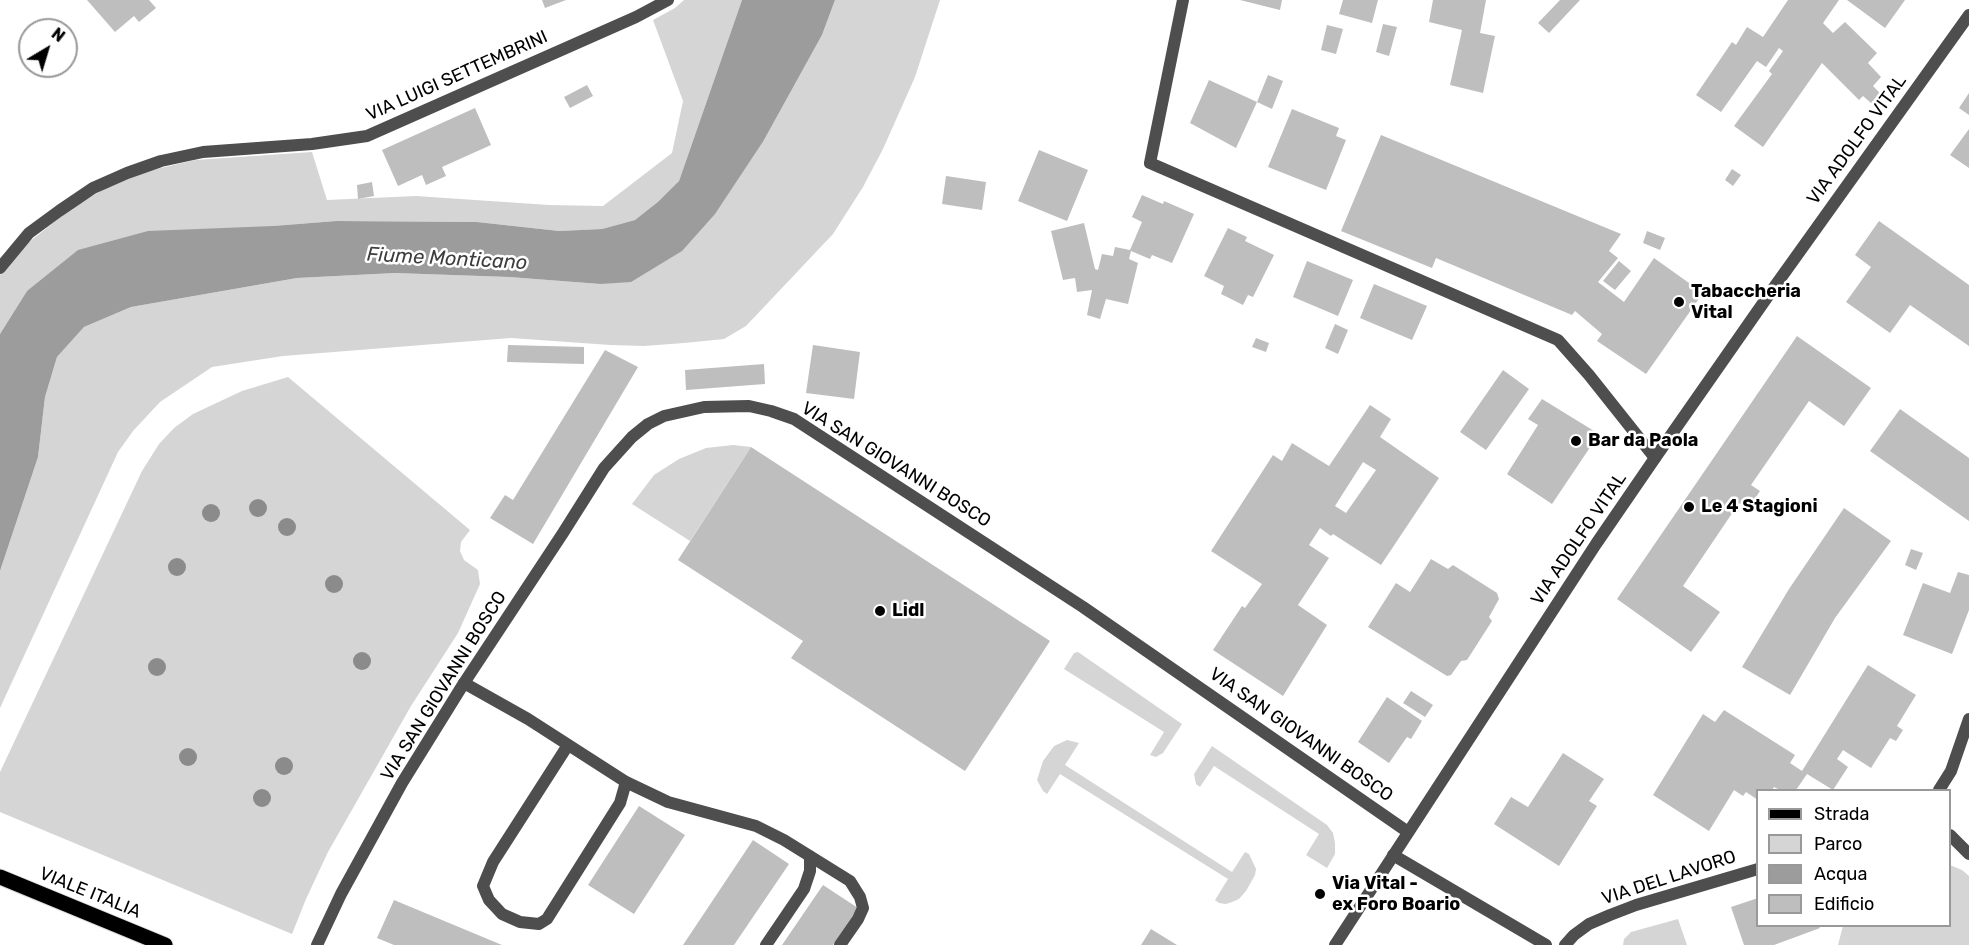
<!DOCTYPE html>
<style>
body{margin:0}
#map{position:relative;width:1969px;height:945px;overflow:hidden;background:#fff;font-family:Rubik,sans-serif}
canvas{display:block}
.legend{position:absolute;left:1756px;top:789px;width:195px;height:138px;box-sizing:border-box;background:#fff;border:2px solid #999;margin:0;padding:8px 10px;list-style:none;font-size:18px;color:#000}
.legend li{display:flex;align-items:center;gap:12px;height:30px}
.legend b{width:30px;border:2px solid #999}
.north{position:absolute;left:18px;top:18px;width:60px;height:60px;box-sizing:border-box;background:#fff;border:2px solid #999;border-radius:50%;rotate:38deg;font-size:16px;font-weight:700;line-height:24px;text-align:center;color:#000}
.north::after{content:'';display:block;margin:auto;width:21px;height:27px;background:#000;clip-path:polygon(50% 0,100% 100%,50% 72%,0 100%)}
</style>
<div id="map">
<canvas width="1969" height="945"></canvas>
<ul class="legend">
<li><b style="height:8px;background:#000"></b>Strada</li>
<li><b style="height:16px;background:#d5d5d5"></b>Parco</li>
<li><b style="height:16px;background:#9c9c9c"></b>Acqua</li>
<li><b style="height:16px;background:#bebebe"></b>Edificio</li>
</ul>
<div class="north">N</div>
</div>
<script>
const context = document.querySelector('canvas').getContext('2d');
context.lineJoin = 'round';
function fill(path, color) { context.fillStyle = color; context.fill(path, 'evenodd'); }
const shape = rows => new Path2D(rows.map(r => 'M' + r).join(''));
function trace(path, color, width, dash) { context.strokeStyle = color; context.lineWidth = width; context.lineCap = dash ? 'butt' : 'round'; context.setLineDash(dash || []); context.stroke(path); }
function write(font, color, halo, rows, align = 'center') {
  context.font = font + ' Rubik,sans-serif'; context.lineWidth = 5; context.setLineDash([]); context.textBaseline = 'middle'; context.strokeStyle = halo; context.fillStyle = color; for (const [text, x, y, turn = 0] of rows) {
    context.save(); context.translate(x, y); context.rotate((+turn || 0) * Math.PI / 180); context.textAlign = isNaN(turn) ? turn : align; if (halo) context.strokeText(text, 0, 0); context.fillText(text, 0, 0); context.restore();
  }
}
const green = shape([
 [684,0,742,0,679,181,658,203,635,220,602,229,559,231,477,222,336,221,273,226,27,291,0,334,0,275,28,243,69,210,109,186,148,171,195,160,312,152,327,200,416,196,549,205,603,206,672,153,683,101,653,20,675,8],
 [835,0,940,0,915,77,883,149,863,187,833,234,746,326,724,339,684,343,644,346,610,345,511,338,283,356,212,367,160,402,133,431,118,452,0,708,0,571,38,457,45,397,57,357,84,327,131,307,297,278,395,273,509,277,600,284,764,140,822,35],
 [288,377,470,530,461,542,460,551,464,560,478,570,480,584,458,633,411,706,328,852,306,899,292,934,0,812,0,772,142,471,159,444,174,428,193,414,242,391],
 [733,445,751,447,690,541,632,504,654,475,679,459,706,448],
 [1078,652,1182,724,1163,753,1156,757,1150,755,1164,732,1064,669,1074,653],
 [1067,740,1079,743,1065,765,1232,872,1245,852,1249,854,1256,869,1255,875,1246,891,1239,899,1232,902,1226,904,1219,903,1215,900,1228,879,1060,774,1047,794,1043,791,1037,780,1043,761,1054,746],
 [1212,746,1327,825,1333,833,1335,843,1335,854,1327,868,1306,855,1319,834,1214,766,1200,787,1196,784,1194,774],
 [1950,865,1962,870,1969,876,1969,945,1838,945,1843,926,1950,926],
 [1678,919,1687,945,1623,945,1624,939,1631,932]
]);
const water = shape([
 [742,0,835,0,822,35,764,140,715,214,682,251,631,282,600,284,509,277,395,273,297,278,131,307,84,327,57,357,45,397,38,457,0,571,0,334,27,291,78,250,148,231,273,226,336,221,477,222,559,231,602,229,635,220,658,202,679,181]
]);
const building = shape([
 [87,0,149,0,156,8,139,22,134,16,115,32],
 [542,0,566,0,545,8],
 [1240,0,1282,0,1280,10],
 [1343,0,1378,0,1372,23,1339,14],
 [1433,0,1486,0,1480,33,1495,36,1483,93,1450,85,1462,30,1429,22],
 [1560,0,1580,0,1549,33,1538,23],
 [1788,0,1839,0,1823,23,1833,33,1845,22,1877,53,1868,63,1881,77,1873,86,1880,93,1871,103,1863,96,1859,100,1822,63,1763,147,1734,126,1772,74,1769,71,1783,51,1779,48,1766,67,1757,61,1721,112,1696,95,1732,42,1736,45,1747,27,1763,37],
 [1847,0,1905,0,1885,28],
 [1383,24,1397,27,1389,56,1376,52],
 [1327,25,1343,29,1336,54,1321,50],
 [1268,75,1283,81,1272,109,1257,102],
 [1209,80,1257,102,1236,148,1190,123],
 [587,85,593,96,570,108,564,97],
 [1969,93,1969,115,1959,108],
 [475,108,491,145,442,167,446,176,426,185,422,175,398,186,382,150],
 [1292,109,1339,128,1336,136,1346,140,1326,190,1268,167],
 [1969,129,1969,168,1950,155],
 [1381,135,1621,234,1609,251,1618,258,1598,282,1624,302,1654,258,1703,293,1646,374,1597,341,1602,334,1575,311,1572,315,1436,258,1432,268,1341,231],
 [1039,150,1088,170,1067,221,1018,201],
 [1732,169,1741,175,1733,186,1725,180],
 [946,176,986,182,982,210,942,204],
 [372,182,374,196,358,199,357,185],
 [1142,195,1163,204,1164,201,1194,214,1172,263,1152,255,1150,259,1131,251,1129,259,1138,263,1128,304,1106,299,1100,319,1087,315,1092,290,1077,292,1075,278,1063,280,1051,231,1084,223,1095,269,1098,270,1102,254,1113,256,1115,247,1130,250,1142,222,1132,217],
 [1879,221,1969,285,1969,346,1910,305,1890,333,1846,302,1871,267,1855,255],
 [1228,228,1247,237,1245,241,1274,255,1253,297,1248,295,1243,305,1221,294,1224,286,1204,276],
 [1647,231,1665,238,1660,250,1643,243],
 [1307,261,1353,280,1338,316,1293,297],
 [1619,261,1631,271,1615,290,1603,281],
 [1374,284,1427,306,1412,340,1360,318],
 [1335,324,1348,330,1338,354,1325,348],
 [1797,336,1871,388,1844,426,1809,401,1751,485,1760,491,1748,509,1739,503,1683,586,1720,612,1691,652,1617,599],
 [1256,338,1269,343,1266,352,1252,347],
 [508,345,584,347,584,364,507,362],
 [813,345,860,352,854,399,806,393],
 [605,350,638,367,533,544,490,518,505,495,513,500],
 [764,364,765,384,686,390,685,370],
 [1503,370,1529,389,1486,450,1460,432],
 [1542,399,1599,434,1552,504,1507,474,1538,425,1528,419],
 [1370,405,1391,419,1380,437,1439,478,1381,565,1333,534,1331,536,1320,528,1309,545,1329,558,1298,605,1327,625,1283,696,1213,650,1242,606,1245,608,1262,584,1211,551,1273,455,1282,461,1292,443,1329,466],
 [1363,462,1376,470,1346,513,1335,506],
 [1900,409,1969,458,1969,521,1870,451],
 [751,447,1050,641,965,771,791,658,803,641,678,560],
 [1844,508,1891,541,1835,618,1790,695,1742,667,1789,589],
 [1911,549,1923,553,1916,570,1905,565],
 [1431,559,1448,569,1453,565,1497,593,1499,599,1489,617,1492,621,1467,660,1461,661,1451,675,1447,676,1368,627,1396,583,1410,592],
 [1958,572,1969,575,1969,610,1952,654,1903,635,1923,583,1950,593],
 [1868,665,1916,695,1897,726,1903,730,1896,741,1890,738,1871,768,1843,750,1837,759,1848,767,1833,790,1807,774,1796,790,1780,790,1774,787,1772,790,1758,790,1758,800,1746,792,1743,796,1734,790,1709,831,1653,795,1703,714,1715,722,1724,710,1795,755,1790,763,1802,771],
 [1411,691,1433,705,1425,717,1403,703],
 [1387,697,1422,721,1411,739,1407,737,1389,763,1358,742],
 [1563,753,1604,779,1589,801,1597,806,1559,866,1494,824,1511,797,1528,807],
 [639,806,685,835,634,914,588,885],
 [753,840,789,864,734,945,683,945],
 [823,885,858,908,833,945,782,945],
 [1758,898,1758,926,1819,926,1820,928,1774,945,1744,945,1731,907],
 [394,900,502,945,394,945,377,938],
 [1151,929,1177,945,1141,945]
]);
const service = shape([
 [464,683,528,719,626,782,668,802,756,826,784,840,850,881,860,897,863,908,858,919,840,945],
 [568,745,493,862,483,886,489,900,502,914,520,922,539,924,547,919,620,803,626,782],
 [766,945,804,889,810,871,810,856]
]);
const minor = shape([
 [1183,0,1150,163,1558,340,1589,375,1655,458],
 [0,268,29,233,59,211,93,188,127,173,161,161,203,152,312,144,367,136,636,17,668,0],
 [1939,790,1951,771,1969,719],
 [1950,835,1969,854],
 [1393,855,1546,945],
 [317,945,341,894,402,783,464,683,563,533,604,468,632,437,648,424,664,416,704,407,749,406,771,411,794,419,1083,607,1408,832],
 [1565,945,1574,935,1589,924,1610,915,1636,905,1758,869]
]);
const tertiary = shape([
 [1335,945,1596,544,1655,458,1775,286,1969,15]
]);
const primary = shape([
 [0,877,165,945]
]);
const trees = [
 [258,508],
 [211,513],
 [287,527],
 [177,567],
 [334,584],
 [362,661],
 [157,667],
 [188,757],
 [284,766],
 [262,798]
];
const markers = [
 [1679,302,6,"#000"],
 [1576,441,6,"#000"],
 [1689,507,6,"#000"],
 [880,611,6,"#000"],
 [1320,894,6,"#000"]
];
const streetNames = [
 ["VIA LUIGI SETTEMBRINI",457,76,-24],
 ["VIA ADOLFO VITAL",1857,140,-54],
 ["VIA SAN GIOVANNI BOSCO",896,465,32],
 ["VIA ADOLFO VITAL",1579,539,-56],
 ["VIA SAN GIOVANNI BOSCO",444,686,-58],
 ["VIA SAN GIOVANNI BOSCO",1301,735,35],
 ["VIA DEL LAVORO",1669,878,-18],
 ["VIALE ITALIA",90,893,22]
];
const poiNames = [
 ["Tabaccheria",1691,292],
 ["Vital",1691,313],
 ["Bar da Paola",1588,441],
 ["Le 4 Stagioni",1701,507],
 ["Lidl",892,611],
 ["Via Vital -",1332,884],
 ["ex Foro Boario",1332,905]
];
const waterNames = [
 ["Fiume Monticano",447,259,3]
];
fill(green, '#d5d5d5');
fill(water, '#9c9c9c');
fill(building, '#bebebe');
trace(primary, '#dbdbdb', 17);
trace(service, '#4e4e4e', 12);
trace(minor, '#4e4e4e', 12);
trace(tertiary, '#4e4e4e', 12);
trace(primary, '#000', 15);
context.fillStyle = '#8b8b8b';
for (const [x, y] of trees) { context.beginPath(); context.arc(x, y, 9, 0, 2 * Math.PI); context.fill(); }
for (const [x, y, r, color] of markers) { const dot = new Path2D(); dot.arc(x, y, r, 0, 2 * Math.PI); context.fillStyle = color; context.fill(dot); trace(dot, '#fff', 2); }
write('18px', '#000', '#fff', streetNames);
write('bold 18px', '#000', '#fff', poiNames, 'left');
write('italic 20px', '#3d3d3d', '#fff', waterNames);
</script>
